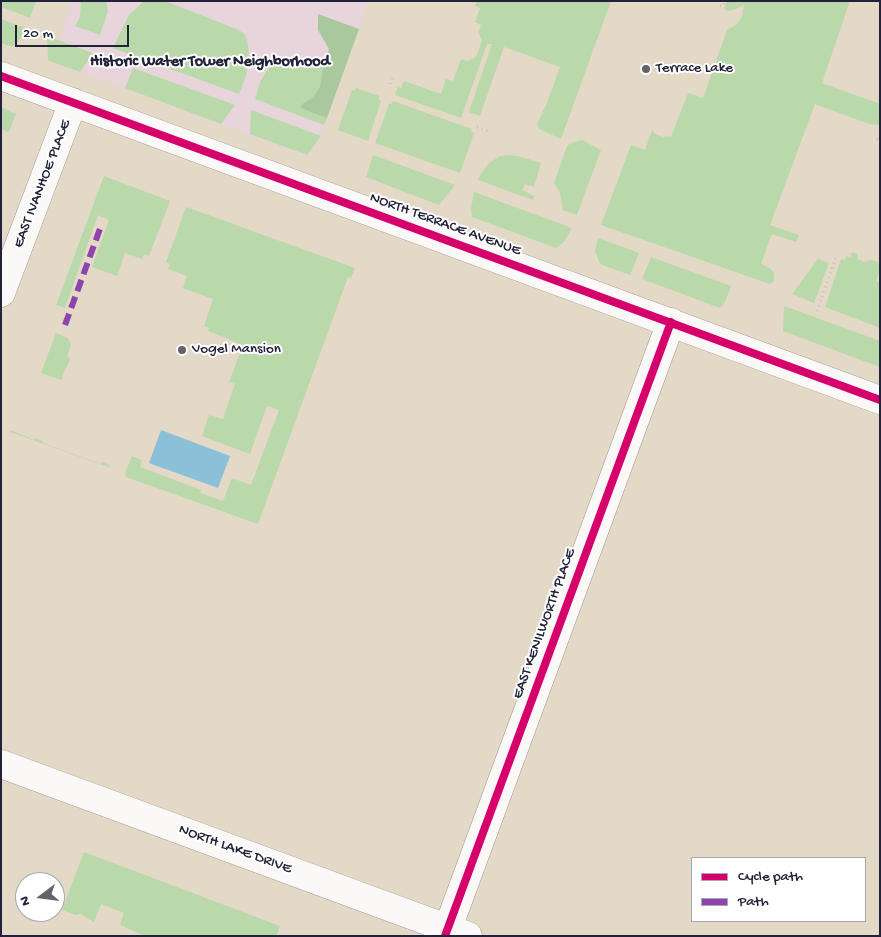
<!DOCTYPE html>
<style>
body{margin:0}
#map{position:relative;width:881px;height:937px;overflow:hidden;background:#e4d8c7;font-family:"Gochi Hand",sans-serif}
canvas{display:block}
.frame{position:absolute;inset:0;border:2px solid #22223b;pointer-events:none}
.legend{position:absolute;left:691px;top:857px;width:175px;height:65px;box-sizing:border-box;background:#fff;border:1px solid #a7a7b1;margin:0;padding:6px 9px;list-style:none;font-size:15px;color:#22223b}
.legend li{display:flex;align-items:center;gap:10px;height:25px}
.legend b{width:25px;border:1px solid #a7a7b1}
.north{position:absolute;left:15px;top:872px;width:50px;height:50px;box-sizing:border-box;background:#fff;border:1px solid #a7a7b1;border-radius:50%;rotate:255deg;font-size:14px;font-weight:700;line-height:20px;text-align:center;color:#22223b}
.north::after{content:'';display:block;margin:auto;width:18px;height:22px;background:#66626c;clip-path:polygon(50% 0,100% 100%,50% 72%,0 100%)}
.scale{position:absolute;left:15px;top:25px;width:114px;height:22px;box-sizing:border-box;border:2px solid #22223b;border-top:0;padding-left:6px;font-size:15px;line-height:18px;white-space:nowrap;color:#22223b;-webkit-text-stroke:4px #fff;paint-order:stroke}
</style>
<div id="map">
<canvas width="881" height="937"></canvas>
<div class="frame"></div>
<ul class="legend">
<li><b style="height:6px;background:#d6006c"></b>Cycle path</li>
<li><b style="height:6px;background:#8e44ad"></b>Path</li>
</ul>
<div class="north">N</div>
<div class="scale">20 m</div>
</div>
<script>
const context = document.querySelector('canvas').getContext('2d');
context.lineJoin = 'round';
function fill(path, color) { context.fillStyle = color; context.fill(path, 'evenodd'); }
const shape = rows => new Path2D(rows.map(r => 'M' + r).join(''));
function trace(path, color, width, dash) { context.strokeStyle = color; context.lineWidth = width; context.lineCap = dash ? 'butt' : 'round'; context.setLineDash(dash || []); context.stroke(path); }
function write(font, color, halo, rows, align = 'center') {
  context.font = font + ' "Gochi Hand",sans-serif'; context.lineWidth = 4; context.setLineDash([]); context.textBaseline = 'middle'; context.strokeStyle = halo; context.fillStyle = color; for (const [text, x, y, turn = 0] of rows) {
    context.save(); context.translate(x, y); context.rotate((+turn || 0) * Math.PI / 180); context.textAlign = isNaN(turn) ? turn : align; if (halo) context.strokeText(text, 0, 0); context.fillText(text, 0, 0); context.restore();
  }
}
const built = shape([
 [73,1,369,1,321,136,307,156,52,62]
]);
const green = shape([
 [1,1,36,1,30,18,1,7],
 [81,1,106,1,108,11,100,35,75,26,80,17],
 [144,1,165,1,239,30,244,34,247,39,249,54,246,76,239,94,113,48,129,15],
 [477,1,611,1,561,139,539,129,537,124,547,103,560,67,504,47,480,116,469,112,492,44,487,44,461,118,395,95,398,87,401,88,404,81,441,94,446,79,453,81,461,59,468,61,476,57,482,41,478,32,481,25,475,22,480,8,475,6],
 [727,1,850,1,822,83,880,104,879,125,869,124,815,104,770,225,799,235,796,242,772,234,761,264,770,268,774,273,774,281,770,284,601,225,631,145,645,150,652,130,655,134,663,137,668,136,671,137,688,93,703,98,727,30,736,25,742,17,744,5,736,9,728,11,724,9],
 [1,19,29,29,13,47,1,43],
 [47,36,93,53,80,72,52,62,48,60],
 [289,57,294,57,323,67,320,87,313,97,302,104,300,108,327,118,324,125,255,99,260,82,268,69,274,63],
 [133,68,235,105,221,124,125,88],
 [356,88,379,96,379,100,381,101,368,141,338,130,352,90,354,91],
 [393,101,472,129,471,131,474,133,460,173,375,143,389,104,391,104],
 [1,107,16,114,9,132,1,129],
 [251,110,321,136,307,155,250,134],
 [582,140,601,150,577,215,563,210,560,193,554,183,567,146,571,143],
 [373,155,455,185,439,205,366,177],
 [507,155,518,156,541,163,534,187,525,184,522,190,534,196,533,200,478,180,480,175,488,164,500,156],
 [104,176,170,201,149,256,144,254,142,259,125,253,117,276,92,267,109,220,98,215,65,308,56,305],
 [474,192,572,228,564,242,556,248,472,217,471,209],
 [186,207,355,268,351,278,348,277,258,524,126,477,125,473,10,432,11,430,34,440,35,438,43,441,43,443,101,464,102,462,110,465,109,467,125,473,132,456,142,460,140,467,201,490,200,493,223,501,232,478,251,485,279,410,267,406,250,454,202,436,209,415,223,419,235,384,229,382,243,345,208,331,209,328,204,326,213,299,183,288,187,276,168,269,170,264,166,262],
 [598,238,639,253,630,275,600,264,595,251],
 [852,252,857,254,858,259,864,262,869,261,869,259,878,262,880,270,876,281,880,283,880,328,825,307,841,259,845,260,846,256,850,257],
 [651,257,731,286,725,302,720,308,642,279],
 [818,259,829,263,814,303,792,294],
 [784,306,880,341,880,367,783,331],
 [56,333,68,338,71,344,67,357,70,359,61,380,41,373],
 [84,852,280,926,276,936,145,936,120,925,124,913,101,904,94,922,81,914,76,915,62,910]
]);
const forest = shape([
 [318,14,359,29,327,118,300,108,302,104,313,97,320,87,323,66,326,61,329,49,318,30]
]);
const water = shape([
 [161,430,230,456,218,488,149,463]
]);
const path = shape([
 [720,6,723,6,725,1],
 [390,84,393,76],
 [477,127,491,132],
 [877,139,880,140],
 [817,311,836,257]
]);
const minor = shape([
 [1,76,880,400],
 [1,293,73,102],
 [1,764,468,936],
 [445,936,671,322]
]);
const quiet = shape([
 [65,325,101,226]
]);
const cycleway = shape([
 [1,76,880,400],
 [445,936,671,322]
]);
const markers = [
 [646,69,5,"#66626c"],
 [182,350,5,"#66626c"]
];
const poiNames = [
 ["Terrace Lake",656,69],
 ["Vogel Mansion",192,350]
];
const streetNames = [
 ["EAST IVANHOE PLACE",43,184,-69],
 ["NORTH TERRACE AVENUE",445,225,20],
 ["EAST KENILWORTH PLACE",545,624,-70],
 ["NORTH LAKE DRIVE",235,850,20]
];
const neighbourhoodNames = [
 ["Historic Water Tower Neighborhood",210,63]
];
fill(built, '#e8d4db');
fill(green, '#b9d9aa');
fill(forest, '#a9c89e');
fill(water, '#8cbfd8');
trace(minor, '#a09992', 29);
trace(path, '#c7c5c3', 3, [1, 4]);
trace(minor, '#fbf9f7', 28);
trace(quiet, '#8e44ad', 6, [12, 6]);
trace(cycleway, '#d6006c', 8);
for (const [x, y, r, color] of markers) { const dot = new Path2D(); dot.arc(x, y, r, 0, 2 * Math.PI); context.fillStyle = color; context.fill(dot); trace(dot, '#fff', 2); }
write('15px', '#22223b', '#fff', poiNames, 'left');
write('15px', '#22223b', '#fff', streetNames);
write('bold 16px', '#22223b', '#fff', neighbourhoodNames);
</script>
